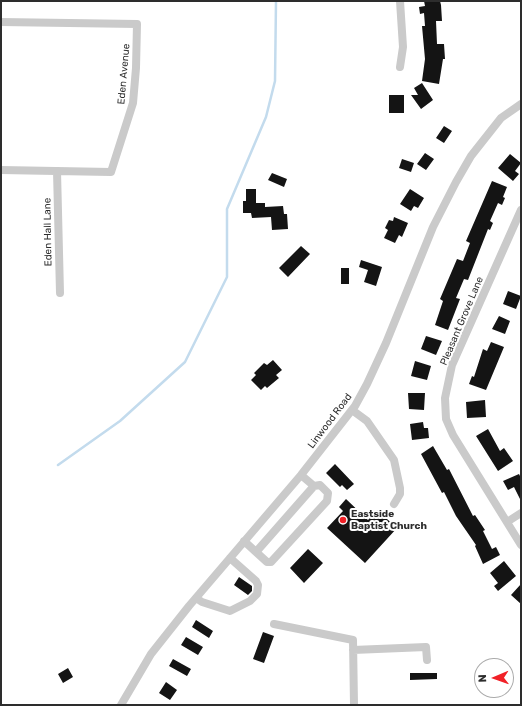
<!DOCTYPE html>
<style>
body{margin:0}
#map{position:relative;width:522px;height:706px;overflow:hidden;background:#fff;font-family:Rubik,sans-serif}
canvas{display:block}
.frame{position:absolute;inset:0;border:2px solid #2d2d2d;pointer-events:none}
.north{position:absolute;left:474px;top:658px;width:40px;height:40px;box-sizing:border-box;background:#fff;border:1px solid #ababab;border-radius:50%;rotate:268deg;font-size:11px;font-weight:700;line-height:16px;text-align:center;color:#2d2d2d}
.north::after{content:'';display:block;margin:auto;width:14px;height:18px;background:#f12127;clip-path:polygon(50% 0,100% 100%,50% 72%,0 100%)}
</style>
<div id="map">
<canvas width="522" height="706"></canvas>
<div class="frame"></div>
<div class="north">N</div>
</div>
<script>
const context = document.querySelector('canvas').getContext('2d');
context.lineJoin = 'round';
const shape = rows => new Path2D(rows.map(r => 'M' + r).join(''));
function trace(path, color, width, dash) { context.strokeStyle = color; context.lineWidth = width; context.lineCap = dash ? 'butt' : 'round'; context.setLineDash(dash || []); context.stroke(path); }
function fill(path, color) { context.fillStyle = color; context.fill(path, 'evenodd'); }
function write(font, color, halo, rows, align = 'center') {
  context.font = font + ' Rubik,sans-serif'; context.lineWidth = 4; context.setLineDash([]); context.textBaseline = 'middle'; context.strokeStyle = halo; context.fillStyle = color; for (const [text, x, y, turn = 0] of rows) {
    context.save(); context.translate(x, y); context.rotate((+turn || 0) * Math.PI / 180); context.textAlign = isNaN(turn) ? turn : align; if (halo) context.strokeText(text, 0, 0); context.fillText(text, 0, 0); context.restore();
  }
}
const stream = shape([
 [58,465,120,421,185,362,227,277,227,209,266,117,275,81,276,1]
]);
const building = shape([
 [424,1,440,1,441,5,442,21,436,21,437,44,444,44,445,59,443,59,439,84,422,81,425,59,422,26,425,26,424,13,420,14,419,7,425,6],
 [422,83,433,100,421,109,411,95,418,95,414,88],
 [389,95,404,95,404,113,389,113],
 [444,126,452,131,444,143,436,138],
 [425,153,434,159,426,170,417,164],
 [510,154,521,163,515,171,519,174,513,181,498,168],
 [402,159,414,163,411,172,399,168],
 [272,173,287,179,284,187,268,180],
 [492,181,507,187,503,197,505,198,502,205,498,203,490,221,493,223,490,230,488,229,468,280,464,279,456,298,460,299,448,330,435,325,443,301,440,299,457,259,463,261,470,243,466,241],
 [246,189,256,189,256,203,265,203,265,207,283,206,284,214,287,214,288,229,272,230,271,217,252,218,251,213,243,213,243,201,246,201],
 [410,189,424,198,418,208,414,206,411,211,400,204],
 [394,217,408,223,402,237,399,235,395,243,384,238,388,230,385,228,389,220,393,221],
 [301,246,310,254,288,277,279,268],
 [361,260,382,267,376,286,364,282,368,270,359,267],
 [341,268,349,268,349,284,341,284],
 [508,291,521,296,516,309,503,304],
 [499,316,510,321,505,334,492,329],
 [426,336,442,341,436,355,421,349],
 [491,342,504,347,486,390,469,384,472,376,474,377,483,349,487,351],
 [273,360,282,370,276,375,279,378,267,388,265,386,261,390,251,380,256,375,254,373,264,363,267,365],
 [415,361,431,366,427,380,411,376],
 [408,393,425,393,424,410,409,409],
 [485,400,486,417,467,418,466,402],
 [423,422,424,428,428,428,429,438,412,440,410,424],
 [488,429,500,451,504,448,513,461,498,471,476,436],
 [433,446,447,470,449,469,473,516,475,515,485,530,483,531,492,549,496,547,500,555,483,564,475,546,476,545,456,516,444,492,442,493,421,454],
 [335,464,354,484,347,490,342,485,340,487,326,473],
 [519,474,521,478,521,501,514,487,508,490,503,481],
 [346,499,368,520,377,510,397,528,365,563,327,528,343,511,339,507],
 [308,549,323,563,304,583,290,568],
 [504,561,516,576,498,591,494,586,498,583,490,573],
 [239,577,252,586,252,591,248,595,234,585],
 [521,584,521,604,511,595],
 [196,620,213,631,209,638,192,627],
 [263,632,274,636,264,663,253,659],
 [186,637,203,647,198,655,181,645],
 [173,659,191,669,187,676,169,666],
 [68,668,73,677,63,683,58,674],
 [410,673,437,673,437,679,410,680],
 [166,682,177,690,170,700,159,693]
]);
const minor = shape([
 [400,1,403,47,400,67],
 [1,22,137,24,136,68,133,103,111,172,1,170],
 [57,171,60,293],
 [521,210,452,365,445,398,446,419,453,435,521,545],
 [352,410,367,421,394,460,400,488,400,494,394,504],
 [301,475,314,486],
 [507,522,521,513],
 [244,541,256,552,267,562,271,562,327,501,328,493,320,485,314,486,256,552],
 [196,598,202,602,230,611,250,601,257,594,258,585,256,581,230,558],
 [274,624,353,640,354,705],
 [353,650,426,647,427,660],
 [121,705,151,654,189,606,301,475,355,406,367,384,386,343,433,227,456,182,471,156,501,118,521,104]
]);
const markers = [
 [343,520,4,"#f12127"]
];
const streetNames = [
 ["Eden Avenue",124,74,-85],
 ["Eden Hall Lane",48,232,-91],
 ["Pleasant Grove Lane",462,321,-67],
 ["Linwood Road",330,421,-53]
];
const poiNames = [
 ["Eastside",351,514],
 ["Baptist Church",351,526]
];
trace(stream, '#c3dbed', 2.5);
fill(building, '#141414');
trace(minor, '#cacaca', 8);
for (const [x, y, r, color] of markers) { const dot = new Path2D(); dot.arc(x, y, r, 0, 2 * Math.PI); context.fillStyle = color; context.fill(dot); trace(dot, '#fff', 1.5); }
write('10px', '#2d2d2d', '#fff', streetNames);
write('bold 10px', '#2d2d2d', '#fff', poiNames, 'left');
</script>
